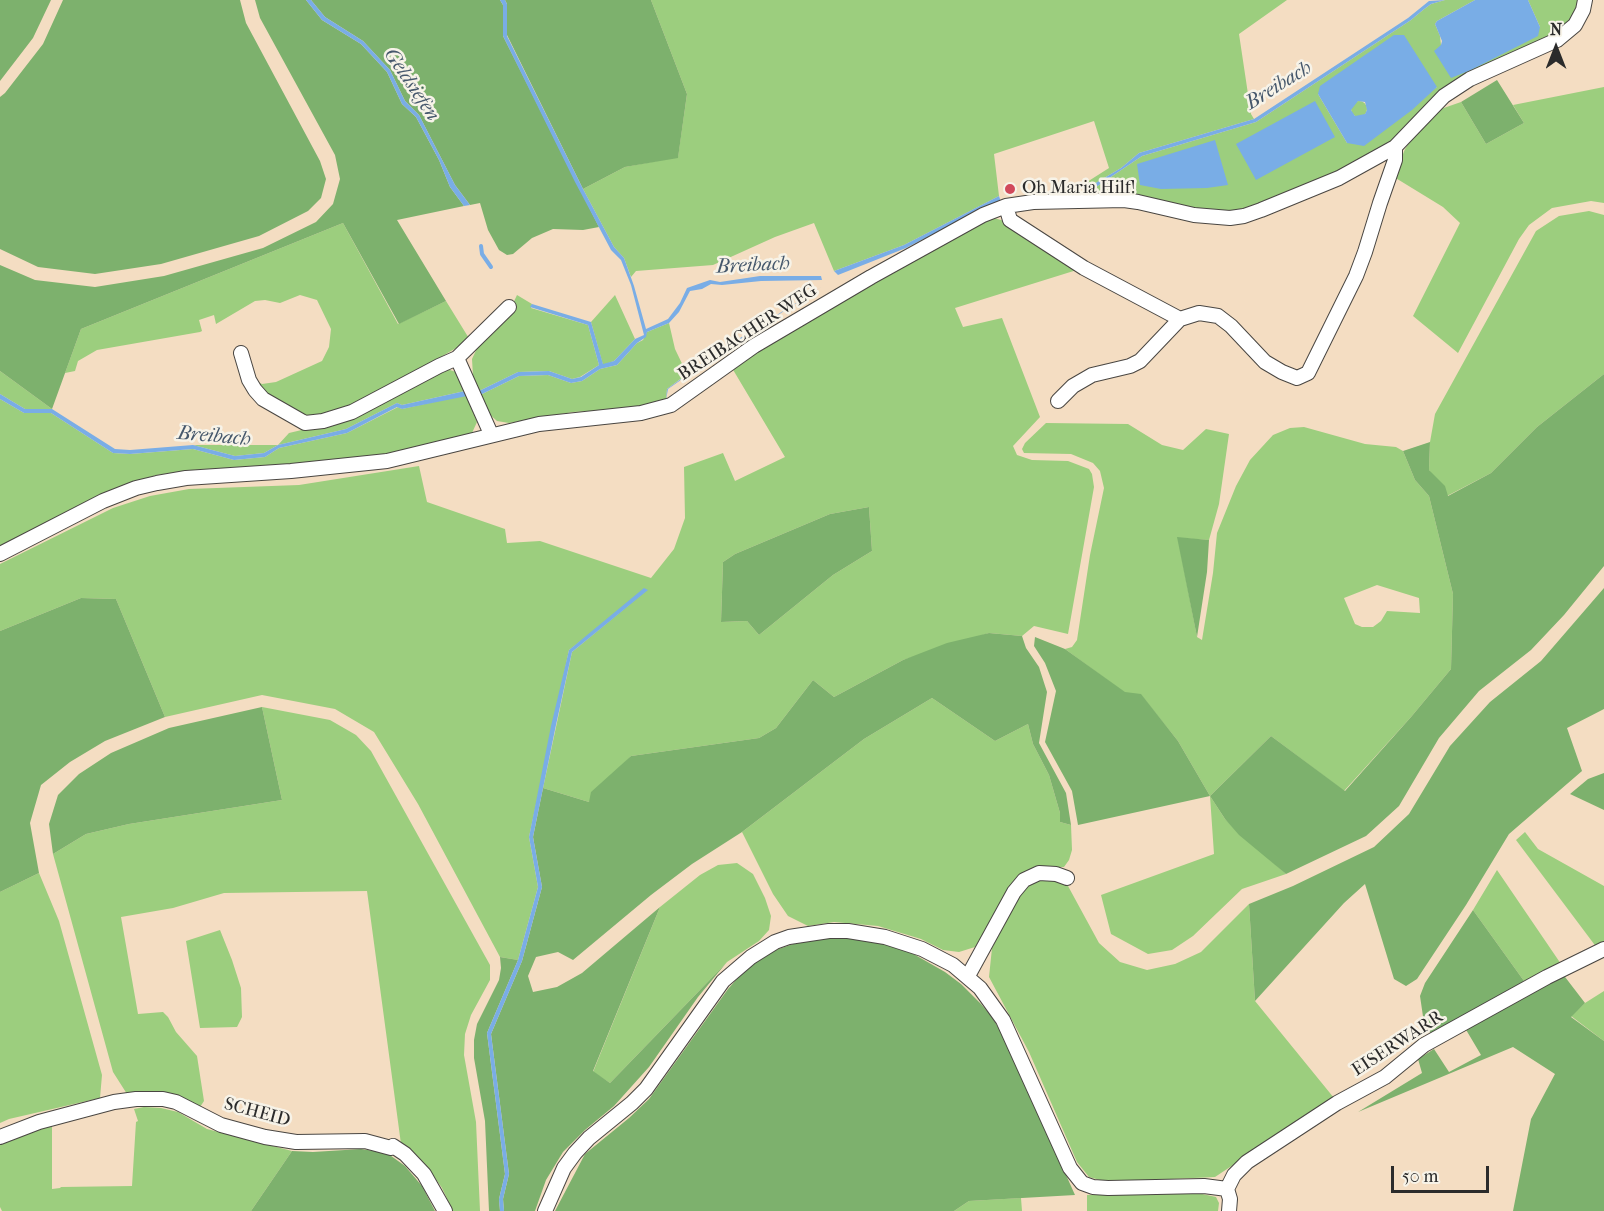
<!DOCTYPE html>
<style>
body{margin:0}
#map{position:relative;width:1604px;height:1211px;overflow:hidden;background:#f4ddc2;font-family:"IM FELL French Canon",serif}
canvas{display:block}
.north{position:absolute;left:1526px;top:18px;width:60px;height:60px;-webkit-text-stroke:4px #f7f3e8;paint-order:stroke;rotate:0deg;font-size:16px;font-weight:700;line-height:24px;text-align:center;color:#2b2b2b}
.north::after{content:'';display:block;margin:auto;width:21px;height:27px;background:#2b2b2b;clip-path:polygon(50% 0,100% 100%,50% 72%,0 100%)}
.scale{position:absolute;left:1391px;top:1166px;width:98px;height:27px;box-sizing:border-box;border:3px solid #2b2b2b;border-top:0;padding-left:8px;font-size:18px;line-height:21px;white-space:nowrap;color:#2b2b2b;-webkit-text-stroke:4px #f7f3e8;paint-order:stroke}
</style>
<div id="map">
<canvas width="1604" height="1211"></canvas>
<div class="north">N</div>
<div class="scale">50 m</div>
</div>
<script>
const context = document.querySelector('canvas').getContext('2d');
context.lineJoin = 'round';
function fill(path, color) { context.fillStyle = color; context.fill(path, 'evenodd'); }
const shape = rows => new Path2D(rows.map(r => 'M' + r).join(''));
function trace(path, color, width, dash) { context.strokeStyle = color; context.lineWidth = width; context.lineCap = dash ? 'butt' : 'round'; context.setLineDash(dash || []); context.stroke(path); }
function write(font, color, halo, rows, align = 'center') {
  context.font = font + ' "IM FELL French Canon",serif'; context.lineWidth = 5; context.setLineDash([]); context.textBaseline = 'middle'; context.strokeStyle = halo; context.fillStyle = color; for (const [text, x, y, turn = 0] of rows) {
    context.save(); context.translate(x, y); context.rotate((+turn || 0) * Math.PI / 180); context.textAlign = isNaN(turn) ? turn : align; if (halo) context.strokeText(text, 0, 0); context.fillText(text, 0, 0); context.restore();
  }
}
const green = shape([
 [651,0,1287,0,1239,34,1251,114,1254,119,1139,153,1121,168,1089,187,1087,182,1109,168,1094,121,994,154,999,196,904,245,834,271,814,223,775,237,713,265,636,271,631,277,624,258,614,247,583,189,625,167,678,157,687,94],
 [1445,0,1475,0,1437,21,1435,24,1440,36,1441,45,1540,27,1528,0,1580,0,1577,9,1567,25,1552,36,1472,72,1394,141,1354,164,1275,199,1243,210,1214,212,1121,194,1098,194,1093,189,1142,156,1256,122,1411,20,1423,10,1431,4],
 [1437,87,1347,143,1318,94],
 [1604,87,1604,203,1591,201,1552,208,1529,225,1519,239,1458,353,1413,316,1460,223,1443,207,1394,177,1405,149,1412,138,1438,110,1461,102,1486,144,1524,123,1513,105],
 '1351 109a8 8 0 1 1 16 0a8 8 0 1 1-16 0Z',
 [1589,211,1604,215,1604,374,1537,427,1491,473,1447,496,1429,470,1430,442,1435,414,1536,231,1559,216],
 [994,218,1008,222,1080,269,955,308,963,327,1002,318,1040,417,1013,446,1017,455,1032,460,1068,461,1089,469,1092,474,1094,487,1068,634,1034,626,1022,636,989,633,903,660,834,697,813,680,776,728,759,738,631,756,589,802,543,788,572,652,647,590,569,650,529,837,538,887,518,960,500,957,418,804,374,732,335,709,262,695,165,717,116,599,81,598,0,631,0,564,113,508,150,496,189,489,299,485,419,466,427,502,505,529,507,543,540,541,651,578,674,549,685,518,684,467,723,453,735,481,785,457,732,368,757,349,846,300,880,278,977,223],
 [869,507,872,551,833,575,759,635,747,621,721,622,723,562,735,554,830,514],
 [343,223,398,324,446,301,470,340,351,409,309,418,264,396,254,380,262,384,276,382,322,361,329,347,331,329,317,300,300,295,280,303,265,300,255,301,216,324,214,315,199,320,202,331,200,332,97,350,78,361,75,371,65,373,81,329],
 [517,295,532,304,531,308,588,325,599,365,580,377,572,379,549,371,518,372,479,391,473,376,472,359,479,344,509,312],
 [615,295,635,339,614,361,603,365,591,322],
 [669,323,675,349,687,374,667,389,666,401,639,408,573,412,509,423,497,421,488,413,480,395,519,376,548,375,571,383,582,381,600,369,617,365,637,343,643,340,647,332],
 [444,368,456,372,465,391,402,405,397,403,346,429,278,445,264,453,235,456,193,445,278,445,289,433,327,424],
 [0,371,52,409,25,409,0,394],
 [460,396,467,396,477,422,472,433,420,448,384,455,290,465,192,470,157,475,136,481,95,497,0,547,0,399,24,413,51,413,113,453,130,454,193,449,234,460,265,457,279,448,347,433,398,407,402,409],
 [1046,423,1128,424,1162,445,1183,450,1206,429,1229,434,1219,504,1209,540,1178,538,1197,637,1202,640,1213,573,1217,533,1236,486,1250,460,1273,435,1290,428,1304,427,1365,444,1396,447,1403,451,1415,480,1429,496,1453,594,1451,669,1411,717,1344,791,1271,736,1210,796,1225,819,1286,874,1242,889,1193,936,1172,950,1148,954,1111,934,1101,895,1214,854,1210,796,1178,741,1141,695,1125,693,1065,649,1072,647,1077,640,1090,555,1104,488,1100,471,1093,463,1071,454,1024,453,1022,449,1025,443],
 [1377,585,1419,598,1420,613,1387,611,1381,621,1373,627,1362,627,1355,624,1344,598],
 [932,698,995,741,1028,724,1033,744,1049,775,1060,813,1060,822,1071,825,1072,850,1069,860,1064,867,1038,867,1018,876,975,947,959,952,943,950,921,939,878,926,834,922,808,926,788,916,773,894,742,832,864,739],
 [262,707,330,720,356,735,371,751,490,965,490,980,471,1015,465,1034,464,1055,476,1122,480,1211,453,1211,442,1188,426,1165,401,1144,367,891,224,893,173,908,121,917,138,1014,163,1012,168,1017,176,1032,197,1056,204,1101,200,1107,180,1096,155,1091,127,1094,113,1072,53,854,86,834,129,824,282,800],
 [1525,832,1538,849,1604,886,1604,945,1597,948,1516,840],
 [737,863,753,874,765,898,771,916,769,930,759,941,727,962,610,1083,593,1072,660,907,700,875,718,865],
 [1497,870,1561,964,1524,981,1473,910],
 [39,873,59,921,102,1075,100,1098,9,1119,0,1123,0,892],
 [1050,878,1068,886,1099,943,1120,962,1147,970,1175,964,1201,952,1249,904,1255,1001,1334,1098,1215,1177,1107,1182,1089,1177,1077,1162,1029,1052,989,977,992,948,1022,890,1035,879],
 [220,930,232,960,241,988,242,1017,237,1027,200,1028,186,941],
 [1604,991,1604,1041,1571,1016,1585,1003],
 [144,1107,161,1108,178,1112,207,1129,292,1151,251,1211,2,1211,0,1207,0,1142,41,1126,52,1126,52,1189,60,1188,61,1187,132,1186,136,1122,138,1121,134,1109],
 [1193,1192,1216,1197,1219,1203,1218,1211,1087,1211,1087,1195],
 [1021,1198,1022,1211,954,1211,969,1201]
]);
const forest = shape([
 [0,0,51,0,33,38,0,81],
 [63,0,240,0,246,23,320,161,326,179,321,198,308,211,259,236,161,264,95,274,38,267,0,249,0,97,5,93,43,44],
 [255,0,306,0,322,20,361,44,387,72,402,104,416,117,439,160,450,187,464,206,397,220,446,301,399,324,343,223,81,329,52,409,0,371,0,265,35,280,95,287,164,276,263,248,316,222,333,204,340,179,335,155,260,18],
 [311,0,500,0,503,5,503,36,599,227,583,230,553,229,532,238,513,254,507,255,499,250,488,230,480,203,470,205,455,185,419,115,405,101,390,70,363,41,325,17],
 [505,0,651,0,687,94,678,158,625,167,583,189,507,35,507,4],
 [1497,80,1524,123,1486,144,1461,102],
 [1604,374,1604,566,1564,615,1531,650,1479,691,1439,738,1399,806,1366,836,1286,874,1239,835,1225,819,1210,796,1078,825,1072,791,1045,742,1056,691,1045,663,1034,646,1035,637,1065,649,1125,692,1141,694,1178,741,1210,796,1271,736,1345,791,1411,717,1451,669,1453,594,1429,496,1415,480,1403,451,1430,442,1429,470,1445,486,1448,496,1491,473,1537,427],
 [869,507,872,551,833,575,759,635,747,621,721,622,723,562,735,554,830,514],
 [1177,537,1209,540,1207,572,1197,637],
 [1604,588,1604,709,1567,728,1582,771,1509,834,1466,905,1417,979,1406,986,1394,979,1365,884,1344,903,1255,1001,1249,904,1293,886,1374,847,1409,814,1450,746,1490,702,1541,661],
 [81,598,116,599,165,717,105,741,70,762,41,785,30,823,39,873,0,892,0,631],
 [989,633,1022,636,1026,648,1039,667,1047,692,1039,743,1066,793,1071,825,1060,822,1060,813,1049,775,1033,744,1028,724,995,741,932,698,864,739,742,832,692,864,651,895,573,960,558,952,536,957,528,976,533,992,557,987,582,973,660,907,593,1071,610,1083,727,962,698,997,649,1067,614,1106,585,1130,563,1152,546,1180,535,1211,504,1211,503,1199,509,1174,491,1034,522,961,542,887,533,837,543,788,589,802,591,792,631,756,759,738,776,728,813,680,834,697,903,660,947,643],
 [262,707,282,800,129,824,86,834,53,854,49,824,58,795,79,774,111,753,169,728],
 [1604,773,1604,810,1570,794,1588,779],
 [1473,910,1524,981,1485,1006,1433,1034,1425,1030,1420,996,1425,983],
 [828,938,852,938,888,945,910,952,945,972,961,984,981,1004,992,1017,1006,1041,1075,1195,969,1201,954,1211,555,1211,585,1154,629,1118,649,1099,728,989,744,971,759,958,776,950,796,943],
 [500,957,518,960,487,1033,505,1174,499,1199,500,1211,489,1211,485,1121,474,1058,474,1040,477,1024,499,980,501,968],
 [1562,973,1585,1003,1571,1017,1604,1041,1604,1211,1513,1211,1531,1119,1555,1074,1513,1047,1358,1112,1422,1073,1418,1059,1434,1049,1449,1072,1481,1055,1465,1028],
 [361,1149,387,1153,405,1166,422,1186,435,1211,251,1211,292,1151,313,1152]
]);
const water = shape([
 [306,0,311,0,325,17,363,41,390,70,405,101,419,115,455,185,470,205,464,206,450,187,439,160,416,117,402,104,387,72,361,44,322,20],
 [500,0,505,0,507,4,507,36,583,189,614,247,624,258,634,286,646,329,668,319,680,303,687,288,710,280,720,282,760,276,821,276,822,280,761,281,722,285,711,284,702,289,690,291,679,312,669,323,647,332,646,337,637,343,617,365,600,369,582,381,571,383,548,375,519,376,480,395,479,391,518,372,549,371,572,379,581,377,599,365,588,325,530,307,532,304,591,322,603,364,614,361,635,339,644,335,631,285,621,260,611,250,575,182,503,36,503,5],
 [1445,0,1431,4,1423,10,1411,20,1256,122,1142,156,1093,189,1089,187,1121,168,1139,153,1254,119,1408,18,1429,1],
 [1475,0,1528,0,1540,27,1538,36,1471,70,1451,78,1434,51,1441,45,1442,41,1435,24,1437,21],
 [1394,35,1404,35,1437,87,1412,110,1364,146,1347,143,1318,94,1320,86],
 [1358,101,1365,102,1367,110,1365,114,1355,116,1351,110],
 [1315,101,1335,137,1256,180,1236,144],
 [1215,140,1228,185,1207,188,1161,189,1140,185,1137,164],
 [999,196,1001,202,972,214,906,248,838,275,834,271,904,245],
 [823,286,722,351,668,389,666,400,667,389,721,350],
 [465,391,467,396,402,409,397,407,347,433,279,448,265,457,234,460,193,449,130,454,113,453,51,413,24,413,0,399,0,394,25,409,52,409,115,449,130,450,193,445,235,456,264,453,278,445,346,429,397,403,402,405],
 [644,588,648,590,572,652,556,725,533,837,542,887,522,961,491,1034,509,1174,503,1199,504,1211,500,1211,499,1199,505,1174,487,1033,518,960,538,887,529,837,551,726,569,650]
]);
const stream = shape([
 [481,246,482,254,491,267]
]);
const minor = shape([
 [1006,206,1010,220,1084,268,1180,319],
 [241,353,249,380,255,390,263,399,305,423,323,421,352,412,439,366,457,358],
 [1058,401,1073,386,1092,375,1130,366,1140,361,1180,319,1199,313,1218,316,1231,326,1265,362,1282,372,1297,378,1308,373,1356,276,1365,252,1380,203,1395,160,1395,147],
 [491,434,457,358,509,307],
 [0,554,103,501,136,488,157,483,186,478,291,471,387,461,539,424,641,413,671,405,754,346,871,277,983,215,1006,206,1033,202,1124,200,1138,202,1194,215,1230,218,1244,216,1261,210,1339,178,1395,147,1444,96,1470,79,1557,40,1575,25,1583,10,1585,0],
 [968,976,1014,892,1024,880,1039,873,1056,874,1067,878],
 [0,1137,39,1122,114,1102,136,1099,163,1099,176,1102,221,1125,265,1137,296,1142,365,1141,391,1148,393,1146,405,1154,424,1174,445,1211],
 [1227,1189,1234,1175,1247,1162,1337,1103,1385,1077,1424,1045,1547,977,1604,949],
 [1227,1189,1230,1199,1229,1211],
 [545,1211,564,1168,575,1153,589,1138,632,1103,646,1089,723,981,751,957,775,942,789,937,829,931,848,931,885,937,922,949,953,965,980,988,1003,1020,1070,1168,1082,1183,1093,1187,1108,1188,1204,1186,1227,1189]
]);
const markers = [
 [1010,189,6,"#d1495b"]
];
const poiNames = [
 ["Oh Maria Hilf!",1022,189]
];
const streetNames = [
 ["BREIBACHER WEG",748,333,-33],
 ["EISERWARR",1398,1044,-33],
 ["SCHEID",257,1113,15]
];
const waterNames = [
 ["Geldsiefen",411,85,56],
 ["Breibach",1279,86,-32],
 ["Breibach",753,266,-3],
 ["Breibach",214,437,5]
];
fill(green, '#9cce7e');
fill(forest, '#7db16d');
fill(water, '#79ade6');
trace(stream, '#79ade6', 4);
trace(minor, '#494642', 16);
trace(minor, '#fff', 14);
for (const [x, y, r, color] of markers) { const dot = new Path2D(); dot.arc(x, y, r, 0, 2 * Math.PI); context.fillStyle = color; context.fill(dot); trace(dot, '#f7f3e8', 2); }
write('18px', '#2b2b2b', '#f7f3e8', poiNames, 'left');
write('18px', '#2b2b2b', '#f7f3e8', streetNames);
write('italic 20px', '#46586c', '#f7f3e8', waterNames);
</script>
